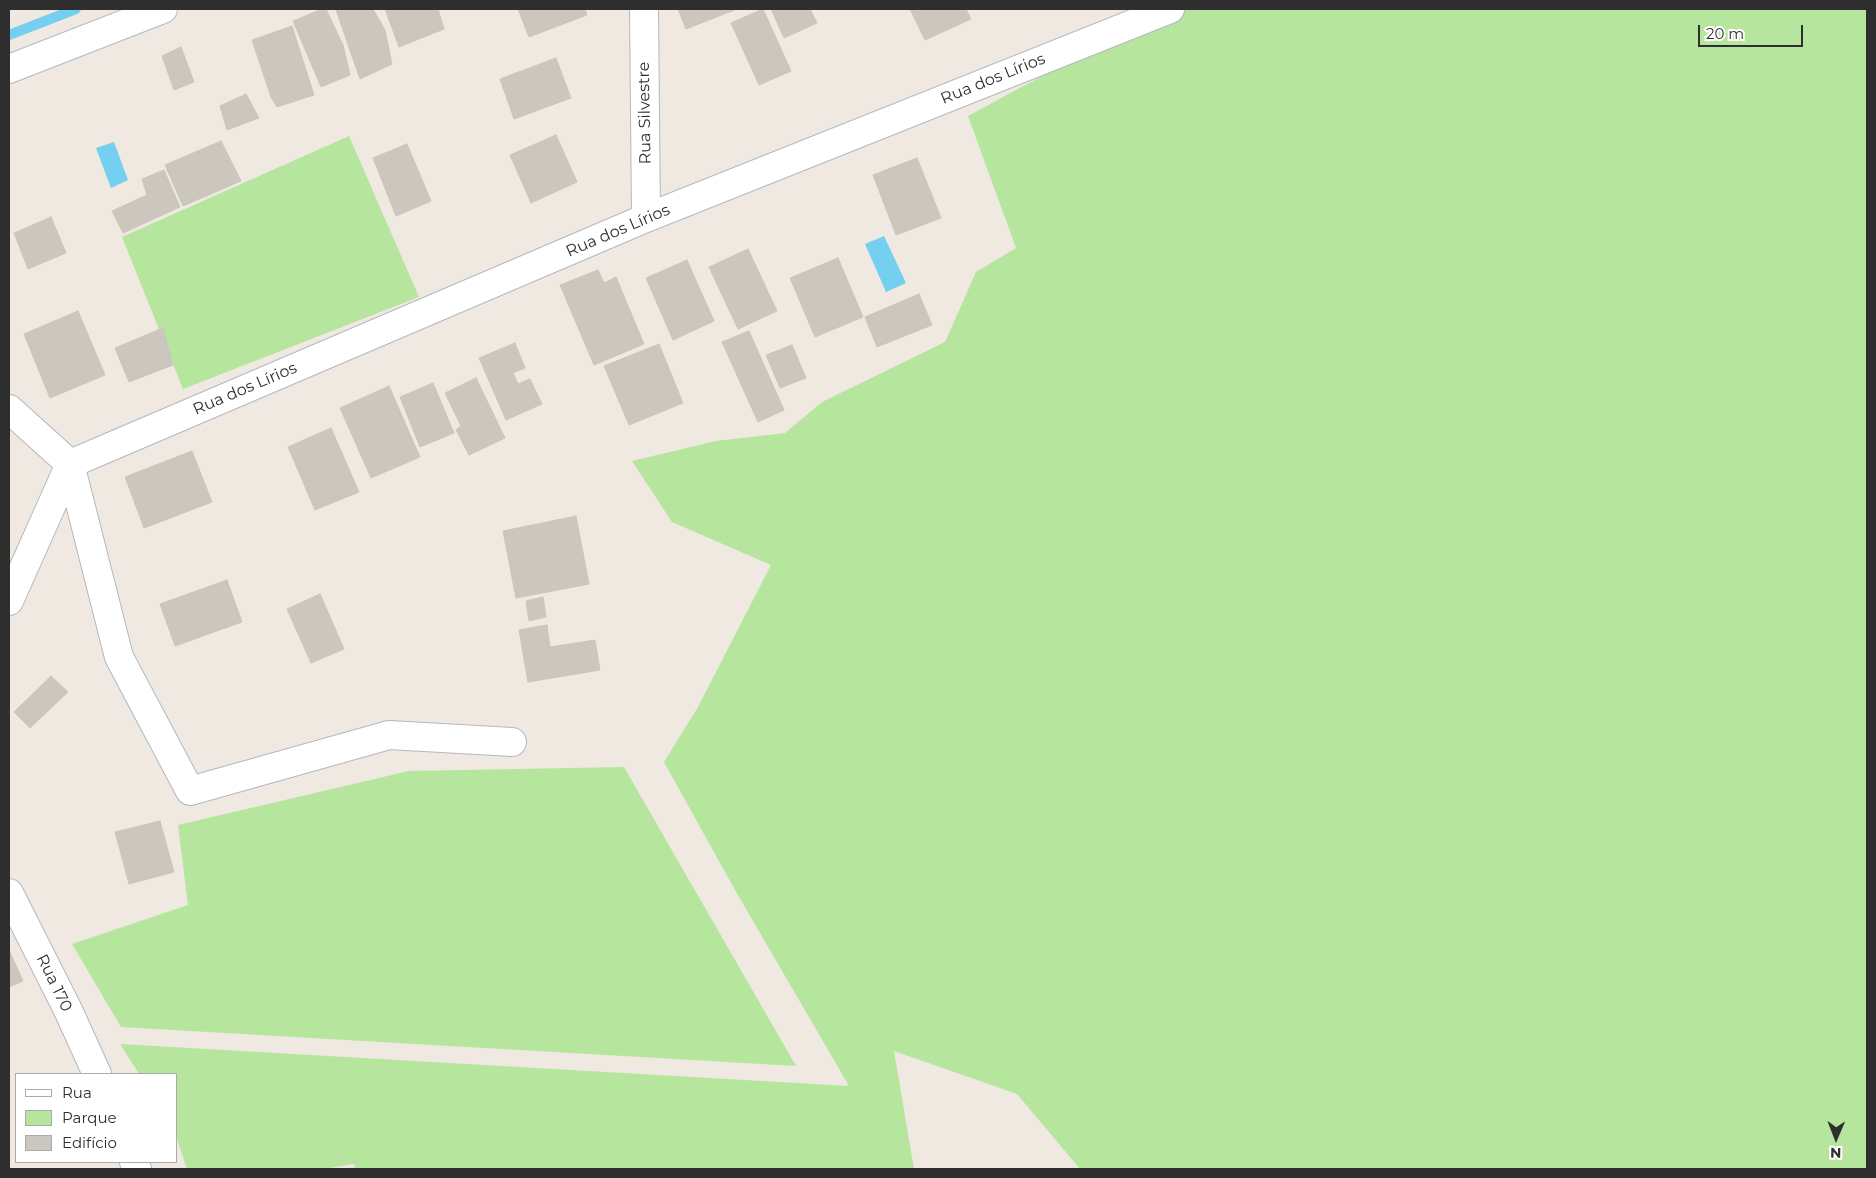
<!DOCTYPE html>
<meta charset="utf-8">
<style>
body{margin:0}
#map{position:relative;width:1876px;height:1178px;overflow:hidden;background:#efe9e1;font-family:Montserrat,sans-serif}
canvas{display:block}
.frame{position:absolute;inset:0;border:10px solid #2e2e2e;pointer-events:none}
.legend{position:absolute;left:15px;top:1073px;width:162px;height:90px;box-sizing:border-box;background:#fff;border:1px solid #ababab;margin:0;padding:6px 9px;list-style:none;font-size:15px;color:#2e2e2e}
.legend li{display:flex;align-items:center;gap:10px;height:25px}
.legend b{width:25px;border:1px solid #ababab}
.north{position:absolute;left:1811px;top:1113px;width:50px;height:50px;-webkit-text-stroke:4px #fff;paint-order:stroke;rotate:181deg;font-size:14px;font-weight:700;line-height:20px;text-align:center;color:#2e2e2e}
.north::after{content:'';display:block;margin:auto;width:18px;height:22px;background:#2e2e2e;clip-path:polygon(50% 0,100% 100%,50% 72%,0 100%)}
.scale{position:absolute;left:1698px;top:25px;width:105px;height:22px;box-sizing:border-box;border:2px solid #2e2e2e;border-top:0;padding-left:6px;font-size:15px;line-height:18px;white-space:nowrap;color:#2e2e2e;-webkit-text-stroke:4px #fff;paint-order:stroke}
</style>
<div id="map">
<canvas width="1876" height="1178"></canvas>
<div class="frame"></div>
<ul class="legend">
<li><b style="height:6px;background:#fff"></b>Rua</li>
<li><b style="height:14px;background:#b6e59e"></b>Parque</li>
<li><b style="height:14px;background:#cbc7bf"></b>Edifício</li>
</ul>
<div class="north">N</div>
<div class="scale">20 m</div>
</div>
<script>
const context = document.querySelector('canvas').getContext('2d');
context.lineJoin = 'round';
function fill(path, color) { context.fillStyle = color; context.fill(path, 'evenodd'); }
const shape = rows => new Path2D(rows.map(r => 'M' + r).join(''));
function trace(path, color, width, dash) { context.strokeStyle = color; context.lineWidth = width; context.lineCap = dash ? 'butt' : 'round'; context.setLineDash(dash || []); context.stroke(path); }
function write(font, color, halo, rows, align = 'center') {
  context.font = font + ' Montserrat,sans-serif'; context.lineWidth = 5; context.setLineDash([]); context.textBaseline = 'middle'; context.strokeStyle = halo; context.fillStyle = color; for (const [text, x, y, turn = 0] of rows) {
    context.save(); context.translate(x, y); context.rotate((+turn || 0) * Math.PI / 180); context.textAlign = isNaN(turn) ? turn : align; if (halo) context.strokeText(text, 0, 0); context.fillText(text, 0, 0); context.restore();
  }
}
const green = shape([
 [1166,9,1867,9,1867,1169,1080,1169,1017,1094,894,1051,914,1169,355,1169,354,1164,323,1169,187,1169,176,1136,176,1074,139,1074,120,1044,849,1086,735,890,664,762,698,707,771,565,672,522,632,461,716,441,785,433,822,402,945,342,976,272,1016,248,968,116],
 [349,136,419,297,183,389,122,237],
 [624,767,796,1066,121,1027,72,944,188,905,178,825,409,771]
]);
const water = shape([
 [114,142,128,180,111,188,96,148],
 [884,236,906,283,886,292,865,244]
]);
const stream = shape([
 [9,35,76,9]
]);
const building = shape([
 [322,9,326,9,343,45,350,75,321,87,293,21,322,9],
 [340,9,373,9,385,30,392,64,360,79,336,10,340,9],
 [385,9,438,9,444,29,399,47,385,9],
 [518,9,585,9,587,15,529,37,518,9],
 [678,9,737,9,686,29,678,9],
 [763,9,791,71,759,85,731,23,763,9],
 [771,9,810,9,817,23,784,38,771,9],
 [910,9,966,9,971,19,925,40,910,9],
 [292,26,314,95,277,107,271,97,252,40,292,26],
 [181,47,194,82,174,90,162,56,181,47],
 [556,58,571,98,514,119,500,79,556,58],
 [246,94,259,118,227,130,220,106,246,94],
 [556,135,577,182,531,203,510,155,556,135],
 [221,141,241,181,183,206,165,165,221,141],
 [407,144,431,201,396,216,373,158,407,144],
 [917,158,941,218,896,235,873,175,917,158],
 [164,170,180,207,123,233,112,211,147,195,142,179,164,170],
 [51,217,66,253,28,269,14,233,51,217],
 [748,249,777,311,738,329,709,267,748,249],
 [838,258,863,317,815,337,790,278,838,258],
 [687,260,714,321,673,340,646,278,687,260],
 [598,270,604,283,616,277,644,344,594,365,560,285,598,270],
 [919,294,932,325,877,347,865,317,919,294],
 [78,311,105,375,50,398,24,334,78,311],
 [163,328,173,365,129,382,115,348,163,328],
 [749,331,784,410,758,422,722,342,749,331],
 [515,343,525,368,513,373,518,384,530,379,542,404,506,420,479,358,515,343],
 [659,344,683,403,629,425,604,366,659,344],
 [792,345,806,378,780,388,766,355,792,345],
 [476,378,505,438,469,455,456,430,461,426,445,393,476,378],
 [433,383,454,433,420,447,400,397,433,383],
 [389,386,420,457,371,478,340,408,389,386],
 [331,428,359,492,315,510,288,447,331,428],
 [192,451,212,502,144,528,125,477,192,451],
 [576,516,589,584,516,598,503,531,576,516],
 [227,580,242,622,175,646,160,604,227,580],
 [320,594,344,649,311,663,287,609,320,594],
 [543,597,546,617,529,621,526,601,543,597],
 [547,625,550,647,595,640,600,670,528,682,519,630,547,625],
 [51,676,68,692,30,728,14,712,51,676],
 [160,821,174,872,129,884,115,832,160,821],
 [9,950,23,981,9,987,9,950]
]);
const minor = shape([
 [644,9,646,218],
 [9,69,163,9],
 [9,409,70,464],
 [70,464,646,218,1170,9],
 [70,464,119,657,190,791,389,735,512,742],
 [9,601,70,464],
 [9,893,68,1010,97,1074],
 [134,1162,137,1169]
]);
const streetNames = [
 ["Rua dos Lírios",993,79,-22],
 ["Rua Silvestre",645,113,-91],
 ["Rua dos Lírios",618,231,-23],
 ["Rua dos Lírios",245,389,-23],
 ["Rua 170",54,983,64]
];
fill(green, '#b6e59e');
fill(water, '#75cff0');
trace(stream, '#75cff0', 10);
fill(building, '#cbc7bf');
trace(building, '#cbc5ba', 1);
trace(minor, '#b4b7c1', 30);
trace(minor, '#fff', 28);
write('16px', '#2e2e2e', '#fff', streetNames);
</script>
